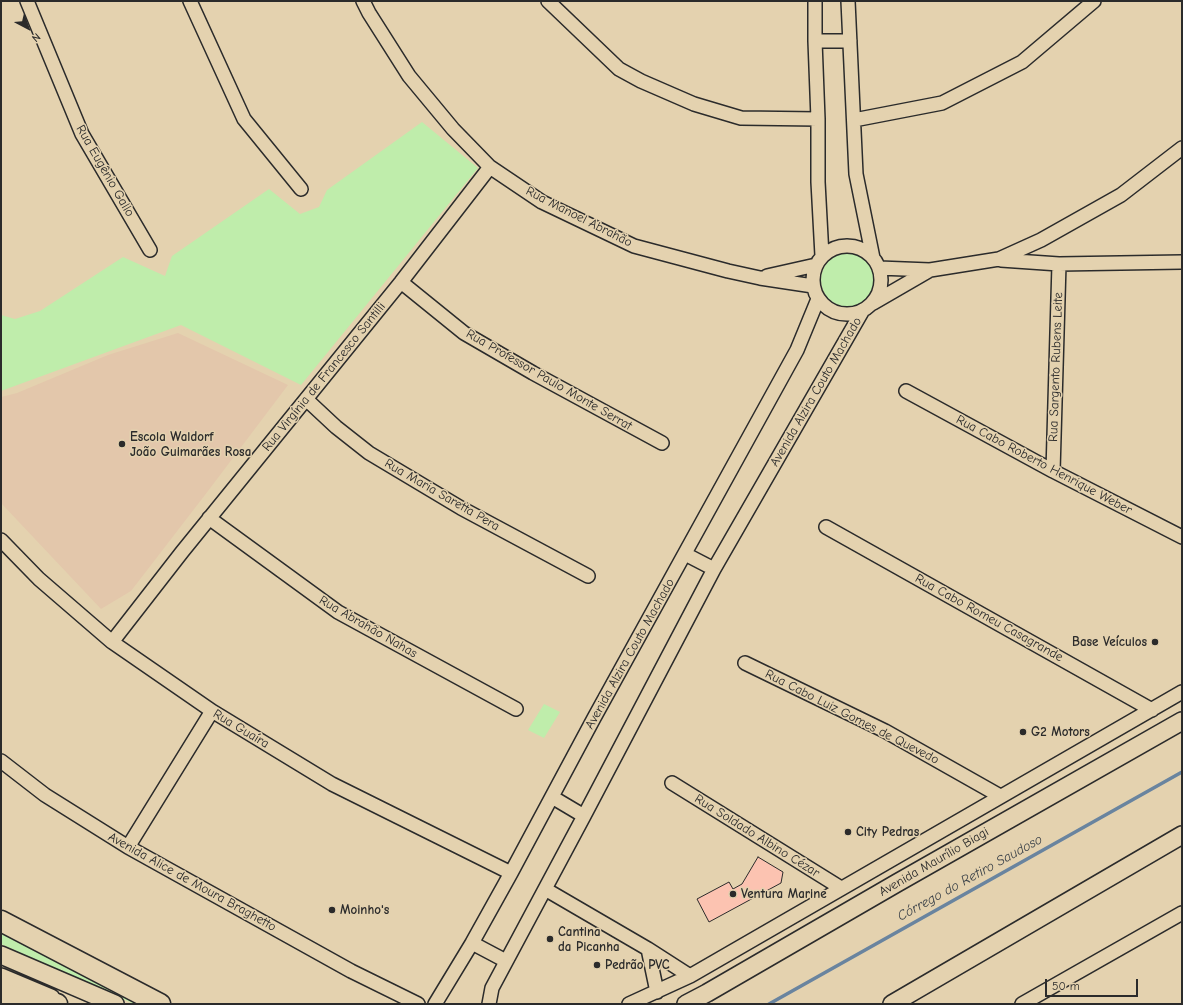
<!DOCTYPE html>
<meta charset="utf-8">
<style>
body{margin:0}
#map{position:relative;width:1183px;height:1005px;overflow:hidden;background:#e4d2af;font-family:"Comic Neue",sans-serif}
canvas{display:block}
.frame{position:absolute;inset:0;border:2px solid #2b2b2b;pointer-events:none}
.north{position:absolute;left:8px;top:8px;width:40px;height:40px;-webkit-text-stroke:3px #e4d2af;paint-order:stroke;rotate:139deg;font-size:11px;font-weight:700;line-height:16px;text-align:center;color:#2b2b2b}
.north::after{content:'';display:block;margin:auto;width:14px;height:18px;background:#2b2b2b;clip-path:polygon(50% 0,100% 100%,50% 72%,0 100%)}
.scale{position:absolute;left:1045px;top:979px;width:93px;height:18px;box-sizing:border-box;border:2px solid #2b2b2b;border-top:0;padding-left:5px;font-size:12px;line-height:14px;white-space:nowrap;color:#2b2b2b;-webkit-text-stroke:3px #e4d2af;paint-order:stroke}
</style>
<div id="map">
<canvas width="1183" height="1005"></canvas>
<div class="frame"></div>
<div class="north">N</div>
<div class="scale">50 m</div>
</div>
<script>
const context = document.querySelector('canvas').getContext('2d');
context.lineJoin = 'round';
function fill(path, color) { context.fillStyle = color; context.fill(path, 'evenodd'); }
const shape = rows => new Path2D(rows.map(r => 'M' + r).join(''));
function trace(path, color, width, dash) { context.strokeStyle = color; context.lineWidth = width; context.lineCap = dash ? 'butt' : 'round'; context.setLineDash(dash || []); context.stroke(path); }
function write(font, color, halo, rows, align = 'center') {
  context.font = font + ' "Comic Neue",sans-serif'; context.lineWidth = 3; context.setLineDash([]); context.textBaseline = 'middle'; context.strokeStyle = halo; context.fillStyle = color; for (const [text, x, y, turn = 0] of rows) {
    context.save(); context.translate(x, y); context.rotate((+turn || 0) * Math.PI / 180); context.textAlign = isNaN(turn) ? turn : align; if (halo) context.strokeText(text, 0, 0); context.fillText(text, 0, 0); context.restore();
  }
}
const built = shape([
 [178,333,288,385,208,491,131,591,101,609,1,503,1,397,17,393,108,355]
]);
const green = shape([
 [422,122,478,168,301,385,181,325,1,391,1,315,15,319,40,311,123,257,165,276,172,256,269,189,300,214,319,207,327,190],
 '821 280a27 27 0 1 1 54 0a27 27 0 1 1-54 0Z',
 [544,704,560,712,544,738,528,730],
 [1,925,153,1004,134,1004,1,944]
]);
const stream = shape([
 [769,1004,1182,772]
]);
const building = shape([
 [758,857,783,872,781,883,709,922,697,899,729,882,733,889,742,884,758,857]
]);
const minor = shape([
 [27,1,82,134,150,250],
 [190,1,244,119,301,189],
 [363,1,369,13,409,76,453,129,490,167,542,202,634,246,728,271,760,278,813,286],
 [548,1,619,69,641,81,694,104,741,118,818,119],
 [815,1,815,41,818,119,818,182,822,256],
 [848,1,856,174,873,258],
 [815,41,850,41],
 [854,120,942,103,1022,62,1094,1],
 '813 280a34 34 0 1 1 68 0a34 34 0 1 1-68 0Z',
 [1001,260,1059,264,1182,262],
 [879,268,930,270,999,259,1041,240,1121,195,1182,148],
 [767,276,816,265],
 [401,282,464,333,533,373,662,443],
 [873,303,930,270],
 [906,391,1053,471,1182,537],
 [306,399,336,427,369,453,461,508,588,576],
 [1053,471,1059,264],
 [209,518,338,612,516,709],
 [826,527,1152,710],
 [1,540,39,579,112,642,212,711,332,784,511,873],
 [685,554,714,569],
 [112,642,182,552,401,282,490,167],
 [745,663,885,731,1000,796],
 [1,761,45,795,128,847,351,971,418,1004],
 [672,783,841,888],
 [552,797,584,816],
 [128,847,212,711],
 [545,889,648,949,690,976],
 [472,943,506,961],
 [648,949,657,992],
 [435,1004,472,943,511,873,594,718,797,350,818,299],
 [489,1004,492,988,584,816,714,569,863,310],
 [629,1004,690,976,1182,692],
 [1022,1004,1182,913]
]);
const major = shape([
 [1,955,115,1004],
 [1,977,51,998],
 [686,1004,707,993,897,883,1182,721],
 [892,1004,1182,835]
]);
const highway = shape([
 [1,921,160,1004],
 [1,994,57,1004]
]);
const markers = [
 [122,444,4,"#2b2b2b"],
 [1155,642,4,"#2b2b2b"],
 [1023,732,4,"#2b2b2b"],
 [848,832,4,"#2b2b2b"],
 [733,894,4,"#2b2b2b"],
 [332,910,4,"#2b2b2b"],
 [550,939,4,"#2b2b2b"],
 [597,965,4,"#2b2b2b"]
];
const streetNames = [
 ["Rua Eugênio Gallo",105,171,60],
 ["Rua Manoel Abrahão",579,217,27],
 ["Rua Sargento Rubens Leite",1056,367,-88],
 ["Rua Virgínia de Francesco Santilli",324,377,-51],
 ["Rua Professor Paulo Monte Serrat",549,380,30],
 ["Avenida Alzira Couto Machado",816,392,-60],
 ["Rua Cabo Roberto Henrique Weber",1044,465,28],
 ["Rua Maria Saretta Pera",442,495,30],
 ["Rua Cabo Romeu Casagrande",989,618,29],
 ["Rua Abrahão Nahas",368,627,30],
 ["Avenida Alzira Couto Machado",630,654,-61],
 ["Rua Cabo Luiz Gomes de Quevedo",852,717,27],
 ["Rua Guaíra",241,729,31],
 ["Rua Soldado Albino Cézar",757,836,32],
 ["Avenida Maurílio Biagi",934,862,-30],
 ["Avenida Alice de Moura Braghetto",192,882,29]
];
const poiNames = [
 ["Escola Waldorf",130,437],
 ["João Guimarães Rosa",130,452],
 ["Base Veículos",1147,642,"right"],
 ["G2 Motors",1031,732],
 ["City Pedras",856,832],
 ["Ventura Marine",741,894],
 ["Moinho's",340,910],
 ["Cantina",558,932],
 ["da Picanha",558,947],
 ["Pedrão PVC",605,965]
];
const waterNames = [
 ["Córrego do Retiro Saudoso",970,878,-29]
];
fill(built, '#e3c7ab');
fill(green, '#bfedab');
trace(stream, '#69849f', 3.5);
fill(building, '#fcc3b1');
trace(building, '#2b2b2b', 1);
trace(minor, '#2b2b2b', 16);
trace(major, '#2b2b2b', 20);
trace(highway, '#2b2b2b', 23);
trace(minor, '#e4d2af', 13);
trace(major, '#e4d2af', 17);
trace(highway, '#e4d2af', 20);
for (const [x, y, r, color] of markers) { const dot = new Path2D(); dot.arc(x, y, r, 0, 2 * Math.PI); context.fillStyle = color; context.fill(dot); trace(dot, '#e4d2af', 1.5); }
write('13px', '#2b2b2b', '#e4d2af', streetNames);
write('bold 13px', '#2b2b2b', '#e4d2af', poiNames, 'left');
write('italic 14px', '#3a4148', '#e4d2af', waterNames);
</script>
